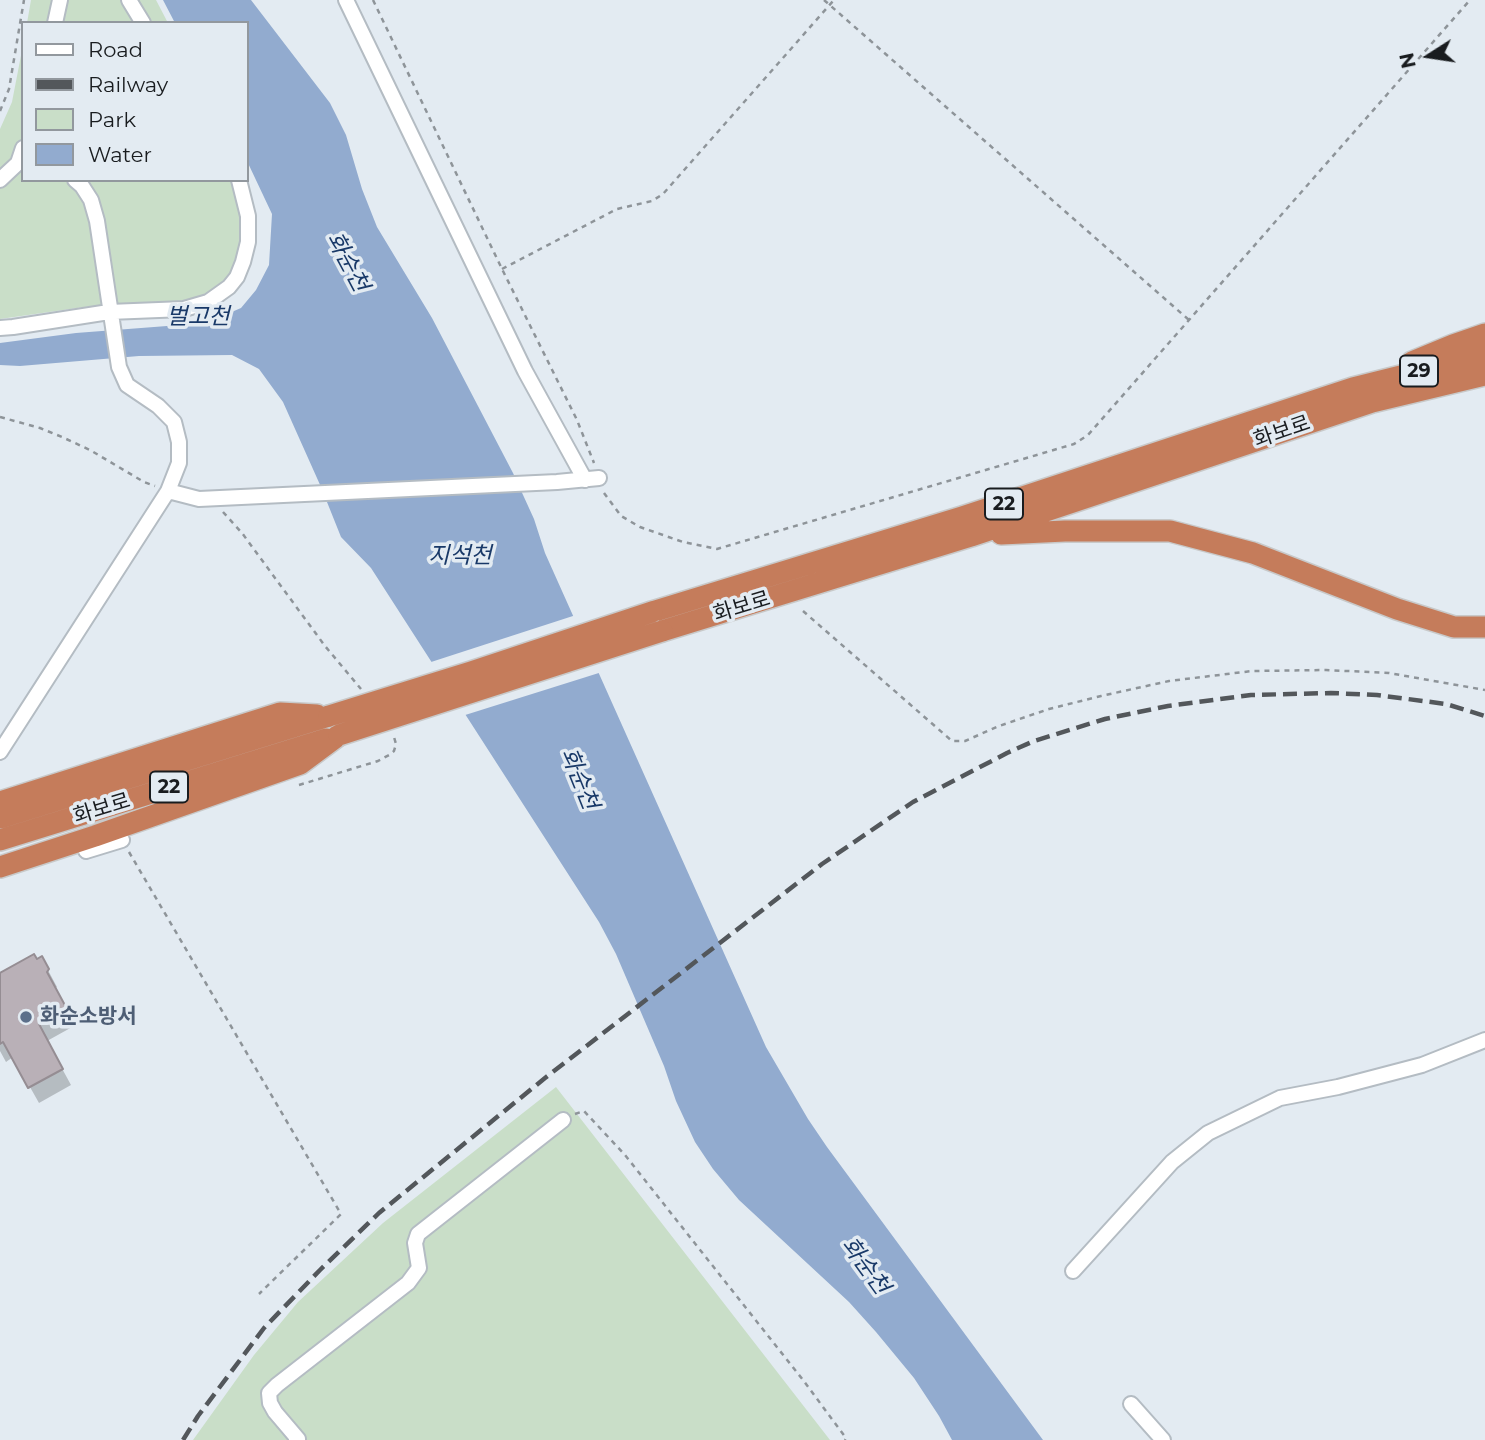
<!DOCTYPE html>
<meta charset="utf-8">
<style>
body{margin:0}
#map{position:relative;width:1485px;height:1440px;overflow:hidden;background:#e3ebf2;font-family:Montserrat,sans-serif}
canvas{display:block}
.legend{position:absolute;left:21px;top:21px;width:228px;height:161px;box-sizing:border-box;background:#e3ebf2;border:2px solid #92989e;margin:0;padding:9px 12px;list-style:none;font-size:21px;color:#191c1f}
.legend li{display:flex;align-items:center;gap:14px;height:35px}
.legend b{width:35px;border:2px solid #92989e}
.north{position:absolute;left:1394px;top:21px;width:70px;height:70px;-webkit-text-stroke:5px #e3ebf2;paint-order:stroke;rotate:258deg;font-size:19px;font-weight:700;line-height:28px;text-align:center;color:#191c1f}
.north::after{content:'';display:block;margin:auto;width:24px;height:32px;background:#191c1f;clip-path:polygon(50% 0,100% 100%,50% 72%,0 100%)}
</style>
<div id="map">
<canvas width="1485" height="1440"></canvas>
<ul class="legend">
<li><b style="height:9px;background:#fff"></b>Road</li>
<li><b style="height:9px;background:#53575b"></b>Railway</li>
<li><b style="height:19px;background:#c9dec8"></b>Park</li>
<li><b style="height:19px;background:#92abcf"></b>Water</li>
</ul>
<div class="north">N</div>
</div>
<script>
const context = document.querySelector('canvas').getContext('2d');
context.lineJoin = 'round';
function fill(path, color) { context.fillStyle = color; context.fill(path, 'evenodd'); }
const shape = rows => new Path2D(rows.map(r => 'M' + r).join(''));
function trace(path, color, width, dash) { context.strokeStyle = color; context.lineWidth = width; context.lineCap = dash ? 'butt' : 'round'; context.setLineDash(dash || []); context.stroke(path); }
function write(font, color, halo, rows, align = 'center') {
  context.font = font + ' Montserrat,"Noto Sans KR",sans-serif'; context.lineWidth = 7; context.setLineDash([]); context.textBaseline = 'middle'; context.strokeStyle = halo; context.fillStyle = color; for (const [text, x, y, turn = 0] of rows) {
    context.save(); context.translate(x, y); context.rotate((+turn || 0) * Math.PI / 180); context.textAlign = isNaN(turn) ? turn : align; if (halo) context.strokeText(text, 0, 0); context.fillText(text, 0, 0); context.restore();
  }
}
const green = shape([
 [31,0,156,0,168,23,27,23],
 [23,45,23,180,234,180,243,220,239,262,221,285,194,300,84,307,0,319,0,129,12,102],
 [556,1087,830,1440,193,1440,254,1355,298,1302,383,1223]
]);
const water = shape([
 [163,0,251,0,330,103,346,135,362,189,377,227,432,318,513,473,534,519,545,553,766,1047,808,1119,827,1147,1043,1440,952,1440,939,1416,914,1378,876,1332,849,1302,739,1200,713,1169,695,1142,676,1101,664,1066,616,954,599,922,371,568,341,537,321,487,283,402,259,369,232,355,139,356,20,366,0,365,0,343,76,333,206,323,241,308,256,290,269,265,272,214,247,161,247,23,175,23]
]);
const pier = shape([
 [576,615,602,672,462,716,428,663]
]);
const shadow = shape([
 [42,959,57,987,54,989,74,1026,47,1041,71,1085,39,1103,13,1057,6,1062,0,1051,0,975]
]);
const building = shape([
 [34,954,37,959,42,956,49,969,47,972,67,1009,39,1024,63,1069,28,1088,3,1042,0,1044,0,973,34,954]
]);
const path = shape([
 [373,0,502,269,577,420,594,463],
 [824,0,1189,320],
 [0,111,9,89,24,0],
 [502,269,617,209,652,201,663,194,834,0],
 [0,417,40,428,62,437,90,450,144,482,155,486],
 [604,493,621,516,640,527,683,542,717,549,1074,444,1088,435,1470,0],
 [223,512,242,533,325,646,361,689],
 [803,611,952,741,965,741,999,726,1049,709,1101,696,1169,681,1252,671,1326,670,1389,673,1485,690],
 [299,785,378,761,389,755,394,751,396,744,394,737],
 [129,852,341,1214,259,1294],
 [575,1114,584,1111,625,1155,803,1380,846,1438,845,1440]
]);
const minor = shape([
 [129,0,143,23],
 [346,0,525,371,585,480],
 [55,23,60,0],
 [0,180,18,163,23,148],
 [0,328,13,327,109,312,184,309,208,302,229,287,237,277,243,262,248,242,248,216,239,180],
 [168,491,199,499,557,482,599,478],
 [0,752,168,491,179,463,179,442,174,422,158,406,127,385,119,367,97,221,91,200,82,186,75,180],
 [83,840,86,851,122,840],
 [1073,1271,1172,1162,1208,1133,1280,1098,1338,1087,1422,1065,1485,1040],
 [1131,1404,1163,1440],
 [296,1440,298,1439,275,1412,270,1403,269,1393,277,1385,408,1283,419,1268,415,1243,418,1234,563,1120]
]);
const highway = shape([
 [1412,362,1453,345,1485,334],
 [1001,534,1065,531,1170,531,1253,553,1397,609,1454,627,1485,627],
 [652,612,962,517,1353,388,1485,355],
 [662,631,971,536,1372,402,1485,375],
 [0,802,280,713,317,715],
 [0,818,329,716],
 [0,840,326,739],
 [0,867,95,836,300,764,339,735]
]);
const rail = shape([
 [183,1440,198,1416,264,1328,320,1270,379,1213,545,1078,822,864,913,802,1007,753,1034,741,1105,719,1168,706,1251,695,1331,693,1377,695,1446,704,1485,716]
]);
const highwayBridge = shape([
 [329,716,471,672,652,612],
 [339,735,662,631]
]);
const markers = [
 [26,1017,7,"#5c6f8a"]
];
const shields = [
 [1419,371,38],
 [1004,504,38],
 [169,787,38]
];
const shieldNames = [
 ["29",1419,371],
 ["22",1004,504],
 ["22",169,787]
];
const streetNames = [
 ["화보로",1282,432,-19],
 ["화보로",742,607,-17],
 ["화보로",102,809,-17]
];
const serviceNames = [
 ["화순소방서",40,1017]
];
const waterNames = [
 ["화순천",347,262,62],
 ["벌고천",198,317],
 ["지석천",460,556],
 ["화순천",579,779,68],
 ["화순천",865,1266,54]
];
fill(green, '#c9dec8');
fill(water, '#92abcf');
fill(pier, '#e3ebf2');
fill(shadow, '#0003');
fill(building, '#b9b0b7');
trace(building, '#958d93', 2);
trace(minor, '#b4bcc3', 18);
trace(highway, '#c8c9c9', 24);
trace(path, '#8e9499', 2.5, [5, 5]);
trace(minor, '#fff', 14);
trace(highway, '#c57c5b', 21);
trace(rail, '#53575b', 4.5, [14, 7]);
trace(highwayBridge, '#c8c9c9', 24, []);
trace(highwayBridge, '#c57c5b', 21);
for (const [x, y, r, color] of markers) { const dot = new Path2D(); dot.arc(x, y, r, 0, 2 * Math.PI); context.fillStyle = color; context.fill(dot); trace(dot, '#e3ebf2', 2.5); }
for (const [x, y, w] of shields) { const box = new Path2D(); box.roundRect(x - w / 2, y - 15.5, w, 31, 5); context.fillStyle = '#e3ebf2'; context.fill(box); trace(box, '#191c1f', 2); }
write('bold 19px', '#191c1f', null, shieldNames);
write('21px', '#191c1f', '#e3ebf2', streetNames);
write('bold 21px', '#4e5e75', '#e3ebf2', serviceNames, 'left');
write('italic 23px', '#193968', '#e3ebf2', waterNames);
</script>
